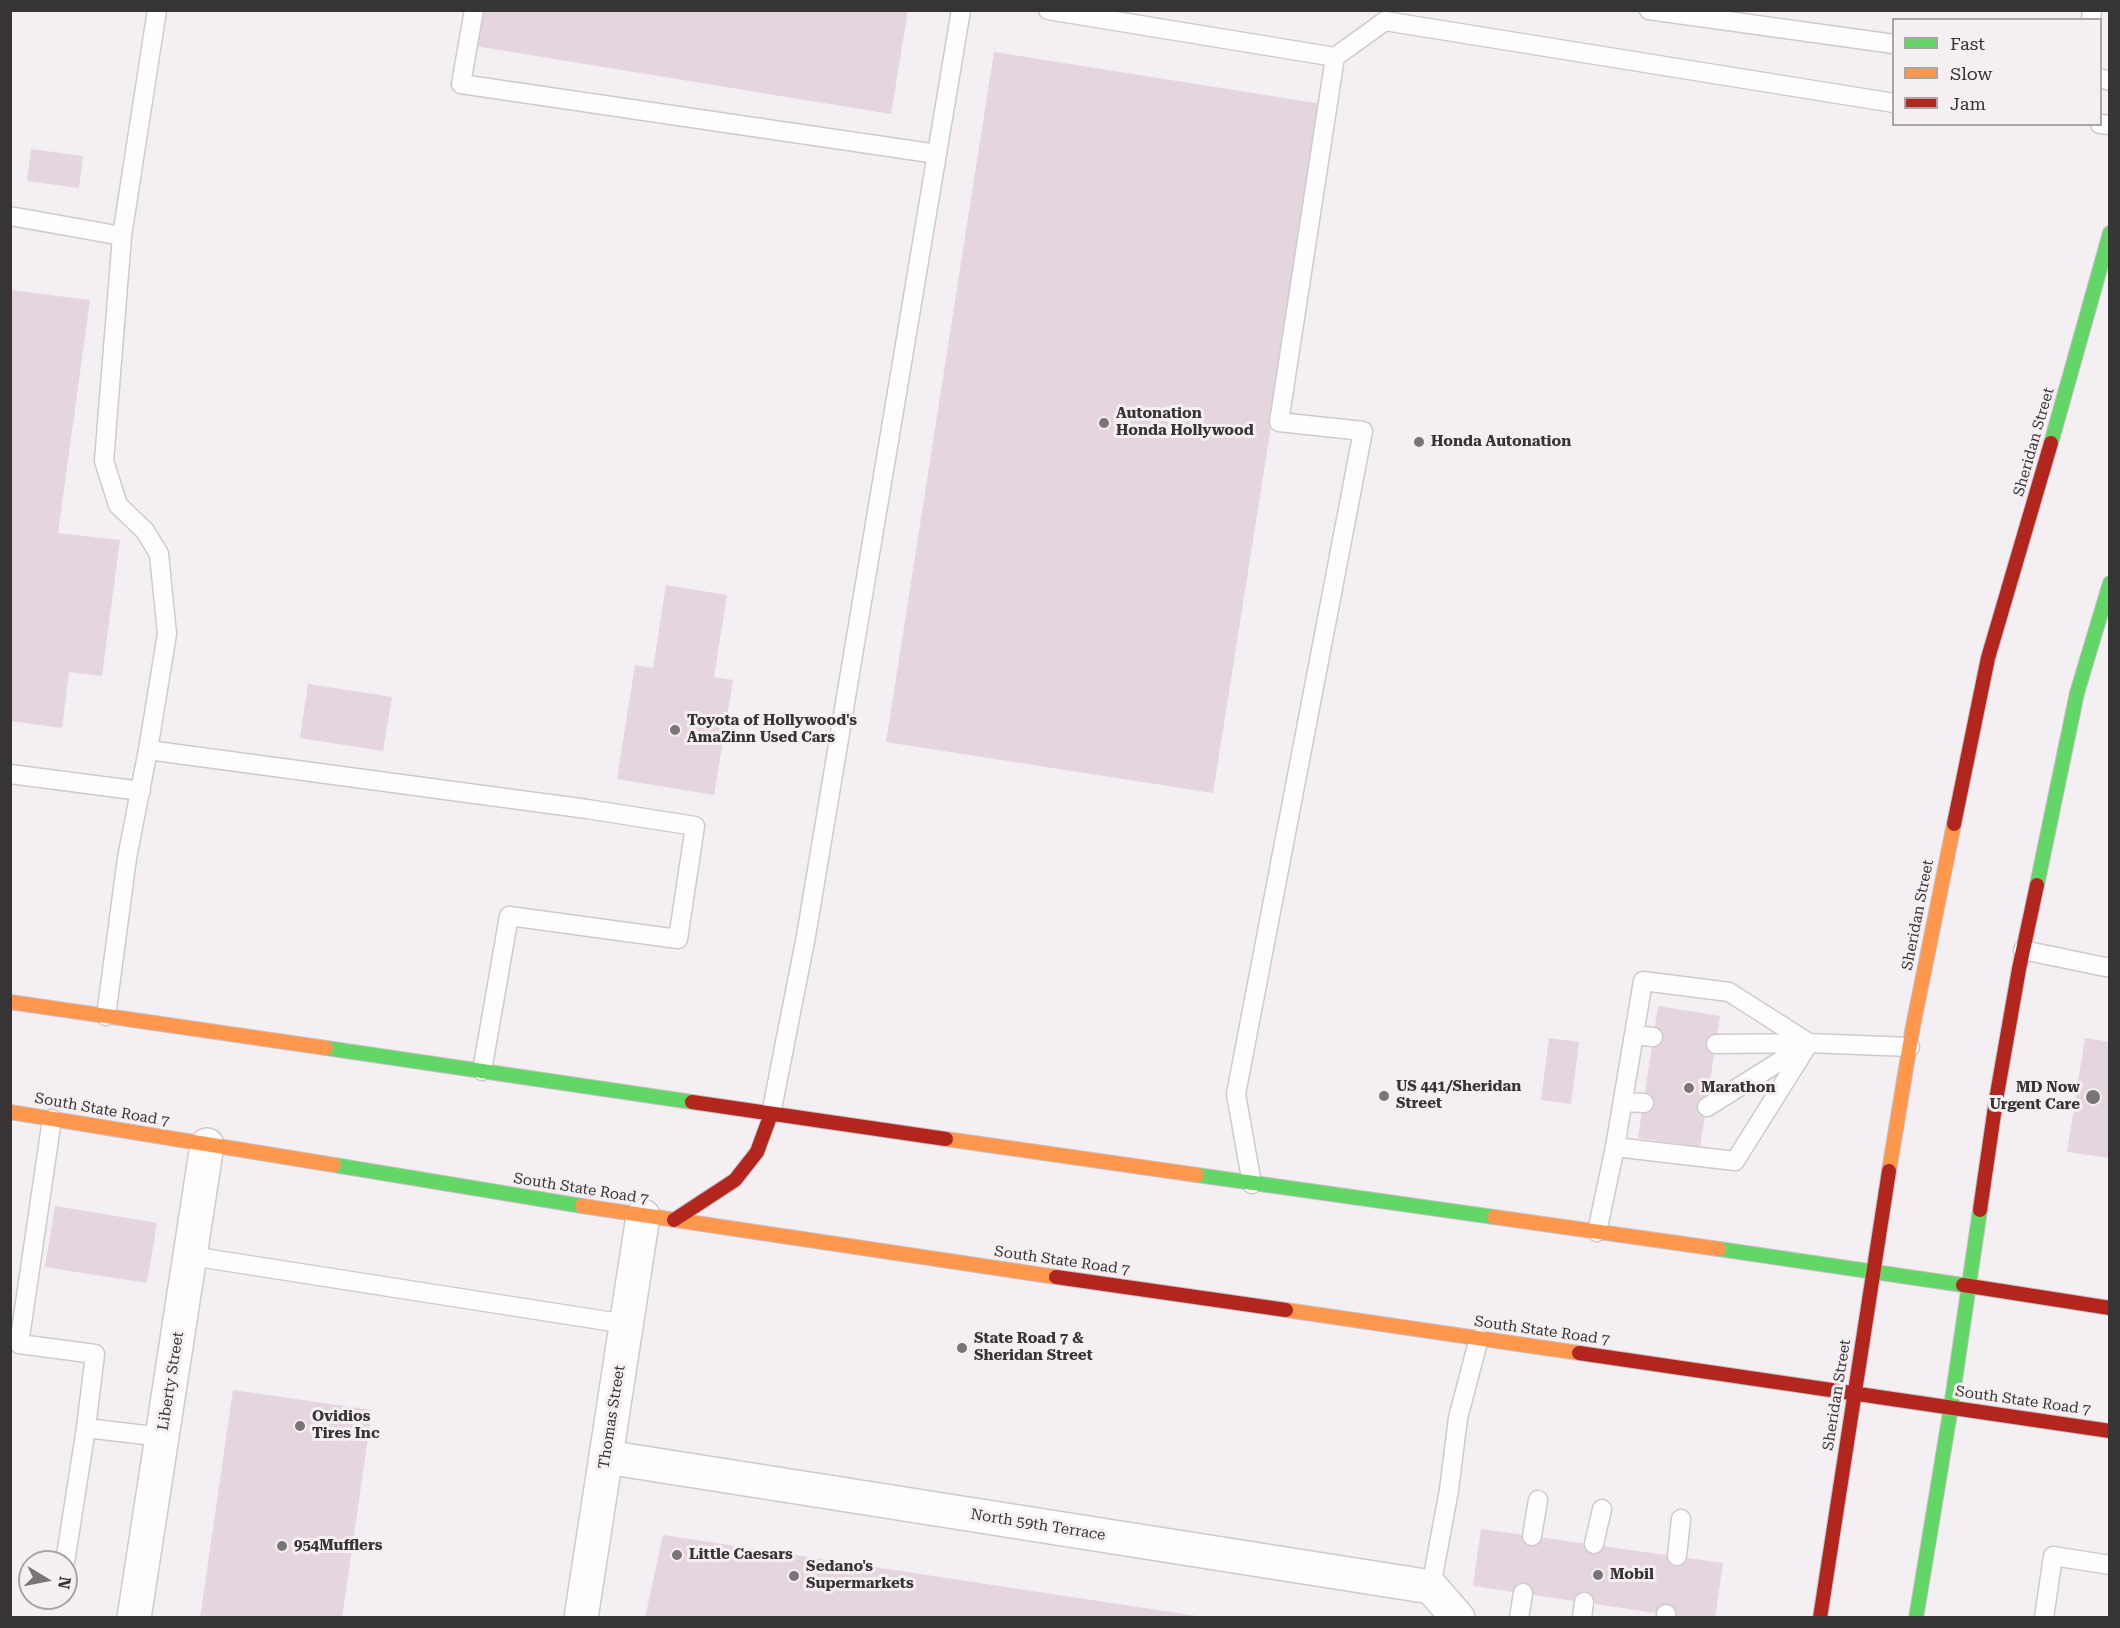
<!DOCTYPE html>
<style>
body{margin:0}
#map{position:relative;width:2120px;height:1628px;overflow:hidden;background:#f4eff2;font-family:"Roboto Serif",serif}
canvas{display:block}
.frame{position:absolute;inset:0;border:12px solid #373435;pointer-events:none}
.legend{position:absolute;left:1892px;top:18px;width:210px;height:108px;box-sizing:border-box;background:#f5eef2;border:2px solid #a9a4a6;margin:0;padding:8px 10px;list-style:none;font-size:18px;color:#373435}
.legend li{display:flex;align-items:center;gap:12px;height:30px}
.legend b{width:30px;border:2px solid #a9a4a6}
.north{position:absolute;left:18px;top:1550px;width:60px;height:60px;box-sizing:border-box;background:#f5eef2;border:2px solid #a9a4a6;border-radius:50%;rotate:100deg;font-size:16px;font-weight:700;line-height:24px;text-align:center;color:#373435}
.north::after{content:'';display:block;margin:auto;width:21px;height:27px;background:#797577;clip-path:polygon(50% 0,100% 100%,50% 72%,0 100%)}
</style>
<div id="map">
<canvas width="2120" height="1628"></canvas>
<div class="frame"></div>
<ul class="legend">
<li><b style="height:8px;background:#63d668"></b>Fast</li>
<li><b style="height:8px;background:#ff974d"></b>Slow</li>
<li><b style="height:8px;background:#b3261e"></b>Jam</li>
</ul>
<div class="north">N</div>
</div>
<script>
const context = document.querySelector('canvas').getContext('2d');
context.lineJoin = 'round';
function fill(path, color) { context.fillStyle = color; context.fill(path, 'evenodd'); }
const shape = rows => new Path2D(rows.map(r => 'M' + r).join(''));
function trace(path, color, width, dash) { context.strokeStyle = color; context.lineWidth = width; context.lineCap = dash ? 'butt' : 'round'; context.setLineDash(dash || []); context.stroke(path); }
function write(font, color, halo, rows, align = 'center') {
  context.font = font + ' "Roboto Serif",serif'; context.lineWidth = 6; context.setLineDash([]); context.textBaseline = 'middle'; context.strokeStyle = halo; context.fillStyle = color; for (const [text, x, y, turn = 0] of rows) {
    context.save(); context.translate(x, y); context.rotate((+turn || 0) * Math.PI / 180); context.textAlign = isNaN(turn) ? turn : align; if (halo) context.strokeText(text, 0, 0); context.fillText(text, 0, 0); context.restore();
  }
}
const building = shape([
 [481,10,908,10,891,114,475,46],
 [994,52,1322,104,1213,793,886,742],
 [31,149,83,156,79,188,27,181],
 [10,290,90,300,58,533,120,540,102,676,69,672,62,728,10,721],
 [666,585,727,595,714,677,733,680,714,795,617,779,635,665,653,668],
 [308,684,392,697,383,751,300,738],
 [1658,1006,1720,1016,1700,1147,1638,1138],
 [1549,1038,1579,1042,1571,1104,1541,1100],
 [2085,1038,2110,1042,2110,1158,2067,1152],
 [55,1206,157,1223,147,1283,45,1267],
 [233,1390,372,1410,342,1618,200,1618],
 [1481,1529,1723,1563,1715,1618,1690,1618,1473,1586],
 [663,1535,1197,1616,1197,1618,645,1618]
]);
const lane = shape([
 [474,10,461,84,937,154],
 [1048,10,1335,57,1385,21,1894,103],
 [1649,10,1894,44],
 [2091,20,2092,10],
 [2100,78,2110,81],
 [2100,124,2110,125],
 [10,216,122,236],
 [148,750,587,809,695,826,678,939,509,916,482,1071],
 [10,774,141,791],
 [2023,950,2110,968],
 [106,1016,127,858,148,750,167,634,159,554,145,531,118,505,104,461,122,236,157,10],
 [1634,1035,1653,1037],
 [1623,1102,1644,1103],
 [1707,1107,1809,1043,1716,1044],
 [771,1114,806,936,961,10],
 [52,1119,19,1344,95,1354,86,1428],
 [1615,1147,1643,981,1729,992,1809,1043],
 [1252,1184,1236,1094,1363,431,1279,422,1335,57],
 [1597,1232,1615,1147,1735,1161,1809,1043,1910,1047],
 [191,1256,626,1324],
 [1532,1536,1538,1500],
 [1594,1544,1602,1509],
 [1677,1556,1681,1519],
 [65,1562,86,1428,162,1437],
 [1431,1587,1449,1490,1458,1418,1479,1338],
 [1519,1618,1523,1593],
 [1582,1618,1584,1602],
 [1666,1618,1666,1614],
 [2044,1618,2053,1556,2110,1565]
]);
const street = shape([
 [606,1457,1431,1587,1458,1618],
 [134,1618,207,1145],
 [581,1618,643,1216]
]);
const fast = shape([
 [2051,443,2110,233],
 [2037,885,2077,693,2110,583],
 [326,1048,692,1102],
 [334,1165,582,1206],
 [1197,1175,1494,1217],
 [1719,1249,1963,1285],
 [1916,1618,1951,1407,1980,1210]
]);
const slow = shape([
 [10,1002,326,1048],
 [10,1112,334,1165],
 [946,1139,1197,1175],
 [1889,1171,1913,1026,1954,824],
 [582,1206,1056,1277],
 [1494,1217,1719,1249],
 [1286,1310,1579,1353]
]);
const jam = shape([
 [1954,824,1988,658,2051,443],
 [692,1102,946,1139],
 [1980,1210,1996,1100,2019,969,2037,885],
 [674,1220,735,1180,757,1152,771,1114],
 [1056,1277,1286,1310],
 [1963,1285,2110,1308],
 [1579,1353,2110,1431],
 [1820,1618,1889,1171]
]);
const markers = [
 [1104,423,6,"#797577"],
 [1419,442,6,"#797577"],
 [675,730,6,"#797577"],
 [1689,1088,6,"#797577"],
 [1384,1096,6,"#797577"],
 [2093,1097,8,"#797577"],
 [962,1348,6,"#797577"],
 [300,1426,6,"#797577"],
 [282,1546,6,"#797577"],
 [677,1555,6,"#797577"],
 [1598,1575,6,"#797577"],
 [794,1576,6,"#797577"]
];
const poiNames = [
 ["Autonation",1116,414],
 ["Honda Hollywood",1116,431],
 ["Honda Autonation",1431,442],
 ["Toyota of Hollywood's",687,721],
 ["AmaZinn Used Cars",687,738],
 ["US 441/Sheridan",1396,1087],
 ["Street",1396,1104],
 ["Marathon",1701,1088],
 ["MD Now",2080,1088,"right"],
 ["Urgent Care",2080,1105,"right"],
 ["State Road 7 &",974,1339],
 ["Sheridan Street",974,1356],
 ["Ovidios",312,1417],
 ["Tires Inc",312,1434],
 ["954Mufflers",294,1546],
 ["Little Caesars",689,1555],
 ["Sedano's",806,1567],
 ["Supermarkets",806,1584],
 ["Mobil",1610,1575]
];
const streetNames = [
 ["Sheridan Street",2034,442,-74],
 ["Sheridan Street",1918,915,-79],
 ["South State Road 7",102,1110,10],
 ["South State Road 7",581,1189,9],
 ["South State Road 7",1062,1261,8],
 ["South State Road 7",1542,1331,8],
 ["Liberty Street",171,1381,-81],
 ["Sheridan Street",1837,1395,-81],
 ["South State Road 7",2023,1401,8],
 ["Thomas Street",612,1417,-81],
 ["North 59th Terrace",1038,1525,9]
];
fill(building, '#e4d5de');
trace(lane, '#cecacd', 21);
trace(street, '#cecacd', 36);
trace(fast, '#cac0c6', 16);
trace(slow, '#cac0c6', 16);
trace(jam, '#cac0c6', 16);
trace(lane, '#fdfdfd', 18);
trace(street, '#fdfdfd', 33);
trace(fast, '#63d668', 14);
trace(slow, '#ff974d', 14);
trace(jam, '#b3261e', 14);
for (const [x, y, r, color] of markers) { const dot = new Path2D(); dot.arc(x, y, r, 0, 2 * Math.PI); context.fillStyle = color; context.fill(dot); trace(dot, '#f5eef2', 2); }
write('bold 15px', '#373435', '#f5eef2', poiNames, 'left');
write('15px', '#373435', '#f5eef2', streetNames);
</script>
